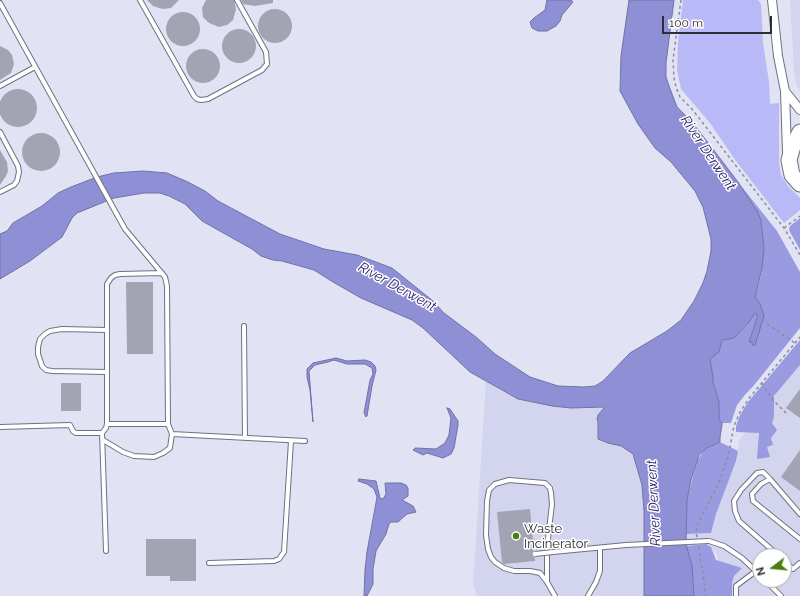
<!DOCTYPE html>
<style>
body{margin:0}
#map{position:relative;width:800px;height:596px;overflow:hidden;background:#e1e2f4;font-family:Raleway,sans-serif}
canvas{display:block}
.north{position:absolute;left:752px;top:548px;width:40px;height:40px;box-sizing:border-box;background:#fff;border:1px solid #ababae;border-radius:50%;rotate:254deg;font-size:11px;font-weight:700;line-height:16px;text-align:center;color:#2e2e35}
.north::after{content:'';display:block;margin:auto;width:14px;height:18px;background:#4b7f12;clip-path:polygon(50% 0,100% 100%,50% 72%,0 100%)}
.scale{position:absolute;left:662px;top:16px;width:110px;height:18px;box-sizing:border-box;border:2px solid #2e2e35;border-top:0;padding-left:5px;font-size:12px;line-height:14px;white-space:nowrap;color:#2e2e35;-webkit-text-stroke:3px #fff;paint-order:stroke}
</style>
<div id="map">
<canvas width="800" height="596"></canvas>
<div class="north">N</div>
<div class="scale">100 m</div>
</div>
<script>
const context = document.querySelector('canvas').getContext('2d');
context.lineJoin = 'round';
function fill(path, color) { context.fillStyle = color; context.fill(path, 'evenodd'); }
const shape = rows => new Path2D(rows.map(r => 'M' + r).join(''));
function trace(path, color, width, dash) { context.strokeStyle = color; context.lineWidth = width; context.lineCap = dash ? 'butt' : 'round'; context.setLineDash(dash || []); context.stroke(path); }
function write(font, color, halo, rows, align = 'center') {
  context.font = font + ' Raleway,sans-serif'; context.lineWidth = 3; context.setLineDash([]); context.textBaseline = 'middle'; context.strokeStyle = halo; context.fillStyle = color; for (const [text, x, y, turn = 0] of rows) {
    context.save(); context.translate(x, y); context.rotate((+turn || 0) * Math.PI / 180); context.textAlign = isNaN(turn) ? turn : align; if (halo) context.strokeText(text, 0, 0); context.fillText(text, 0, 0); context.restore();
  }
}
const built = shape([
 [790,0,800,0,800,89,797,87,794,71],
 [800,365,800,596,723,596,717,555,707,542,643,546,646,596,477,596,473,584,486,381,501,391,524,401,552,406,571,408,603,407,604,408,598,415,598,439,608,443,626,448,634,457,642,485,646,535,711,533,716,514,736,461,740,439],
 [760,556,784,556,784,580,760,580]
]);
const green = shape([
 [683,0,758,0,761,4,763,43,769,82,770,104,779,103,779,163,781,175,788,186,800,198,800,210,784,223,736,161,710,123,681,89,677,70,678,43]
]);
const forest = shape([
 [738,182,777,231,800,272,800,328,755,384,744,396,737,405,731,423,722,423,719,419,719,402,713,382,713,377,710,359,719,352,722,340,734,338,749,322,754,313,757,314,757,318,749,341,752,342,755,344,764,316,760,304,755,297,761,275,764,249,761,220,757,211],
 [800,218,800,250,789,230,790,226],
 [800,340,800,365,774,396,774,417,772,423,777,430,771,438,773,445,767,447,770,457,757,459,759,433,736,432,736,426,740,415,748,402],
 [720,442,738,451,736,461,716,514,711,533,686,534,687,500,697,461,704,450],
 [706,544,711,547,716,560,742,568,734,576,732,583,732,596,694,596,692,566,686,546]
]);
const water = shape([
 [547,0,571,0,573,2,562,15,560,21,556,26,547,31,538,31,532,28,530,22,534,18,545,10,547,0],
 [629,0,674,0,666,63,666,77,669,86,677,107,691,121,709,144,738,182,757,211,761,220,762,230,764,249,762,268,755,297,760,304,764,316,755,345,752,345,752,342,749,342,757,318,757,314,755,313,749,322,734,338,722,340,719,352,710,359,713,377,713,382,719,402,719,419,722,423,722,425,720,437,720,442,707,448,699,455,691,480,687,500,686,544,692,566,694,596,644,596,644,511,642,485,633,454,621,446,608,443,598,439,598,421,597,420,598,415,604,408,603,407,571,408,552,406,518,399,470,372,423,328,412,320,361,298,333,282,314,270,282,261,273,260,261,256,252,249,202,221,185,204,169,196,160,193,144,193,114,198,77,213,72,218,62,237,30,261,0,279,0,234,7,231,13,223,42,206,58,193,71,187,97,177,114,173,143,171,167,173,188,182,205,191,218,201,280,234,324,249,357,255,392,268,433,301,444,313,476,337,495,354,530,377,558,386,584,387,595,386,603,381,630,353,667,331,681,320,694,301,703,283,707,271,711,251,711,239,703,207,695,191,671,162,655,148,638,124,620,91,621,56,629,0],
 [336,358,347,361,365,360,371,362,375,366,376,370,372,386,367,416,366,417,364,413,370,380,373,374,372,368,365,364,347,364,334,360,328,362,315,365,309,371,313,422,310,390,307,377,307,369,313,363,336,358],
 [447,408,450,409,458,421,458,425,454,448,451,454,443,458,427,453,423,455,413,450,415,448,436,449,445,443,449,435,451,418,447,408],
 [359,479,376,481,380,498,383,499,386,494,385,483,401,483,406,485,408,488,408,496,402,500,413,506,416,512,407,514,398,522,391,522,389,524,386,534,376,551,373,569,373,584,367,596,364,596,365,570,367,552,377,497,374,489,367,484,358,481,359,479]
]);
const building = shape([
 [147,0,179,0,171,8,163,9,153,6],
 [206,0,234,0,236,9,233,20,227,25,219,27,209,23,203,17,202,8],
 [241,0,273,0,273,3,255,6,243,4],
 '258 26a17 17 0 1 1 34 0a17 17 0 1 1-34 0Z',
 '166 29a17 17 0 1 1 34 0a17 17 0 1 1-34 0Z',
 '222 46a17 17 0 1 1 34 0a17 17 0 1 1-34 0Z',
 [0,46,8,50,12,55,14,64,11,73,0,80],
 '186 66a17 17 0 1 1 34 0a17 17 0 1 1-34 0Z',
 '-1 108a19 19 0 1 1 38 0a19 19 0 1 1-38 0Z',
 '22 152a19 19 0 1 1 38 0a19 19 0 1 1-38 0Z',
 [0,150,7,162,8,171,6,176,0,185],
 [126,282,153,282,153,354,127,354],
 [61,383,81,383,81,411,61,411],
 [800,389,800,418,786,408],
 [800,450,800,491,781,477],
 [530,509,534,551,532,554,535,557,535,561,504,564,502,562,497,512],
 [146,539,196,539,196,581,170,581,170,576,146,576]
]);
const path = shape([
 [681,0,673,60,674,78,676,87,680,97,692,109,784,228,800,255],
 [784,228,800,216],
 [767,324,795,343],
 [762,383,772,399,786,413],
 [697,537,696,532,697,525,718,485,728,457,734,426,740,412,750,397,800,337],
 [699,547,706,596]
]);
const lane = shape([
 [140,0,194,96,197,99,201,100,208,99,262,70,267,64,266,52,237,0],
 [0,3,125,229,165,277,167,286,168,424,172,434,170,448,163,453,154,457,134,456,123,452,103,440],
 [0,86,35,67],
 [0,132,18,166,19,172,17,181,14,185,0,192],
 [244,326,245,438],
 [106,330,62,329,50,331,45,334,40,339,38,347,38,354,42,366,46,370,52,371,107,372],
 [107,424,168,424],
 [0,427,70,425,73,431,76,433,102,433],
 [172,434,305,441],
 [770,479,763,472,757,473,741,490,734,501,735,511,739,521,779,556],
 [800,514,770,479,761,484,752,494,753,501,800,539],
 [709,541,724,546,742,558,760,575],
 [106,551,102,433,106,428,107,424,107,284,111,278,115,275,120,274,162,273],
 [553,552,626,545],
 [784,561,793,569,800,563],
 [209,563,274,561,279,559,284,552,291,441],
 [765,580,781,596],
 [547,582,547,547,552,504,551,493,550,488,545,483,509,480,495,484,489,490,487,501,486,535,488,549,491,557,495,562,504,568,514,571,530,571,540,573,547,582,555,596],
 [588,596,596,582,600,571,600,548],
 [736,596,736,586,756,571]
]);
const street = shape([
 [772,0,778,56,785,91,787,152],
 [785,91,800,110]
]);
const highway = shape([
 [800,132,793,146,789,160,792,175,800,184]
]);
const laneBridge = shape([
 [626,545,709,541],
 [535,554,553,552]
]);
const markers = [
 [516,536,4,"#4b7f12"]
];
const poiNames = [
 ["Waste",524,529],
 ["Incinerator",524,544]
];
const waterNames = [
 ["River Derwent",708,153,56],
 ["River Derwent",397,287,29],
 ["River Derwent",654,503,-93]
];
fill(built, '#d3d5ee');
fill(green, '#b8b9f6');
fill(forest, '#999ae0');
fill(water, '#8e8fd4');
trace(water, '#7172a4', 1);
fill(building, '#a2a3b3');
trace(lane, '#707180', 6);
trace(street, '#707180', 10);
trace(highway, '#707180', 17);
trace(path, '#8d8d9a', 1.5, [3, 3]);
trace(lane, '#fff', 4);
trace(street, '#fff', 8);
trace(highway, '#fff', 15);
trace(laneBridge, '#707180', 6, []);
trace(laneBridge, '#fff', 4);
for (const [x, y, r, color] of markers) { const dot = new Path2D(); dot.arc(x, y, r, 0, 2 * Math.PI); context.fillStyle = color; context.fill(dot); trace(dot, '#fff', 1.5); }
write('13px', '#2e2e35', '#fff', poiNames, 'left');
write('italic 14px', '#291b6b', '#fff', waterNames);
</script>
